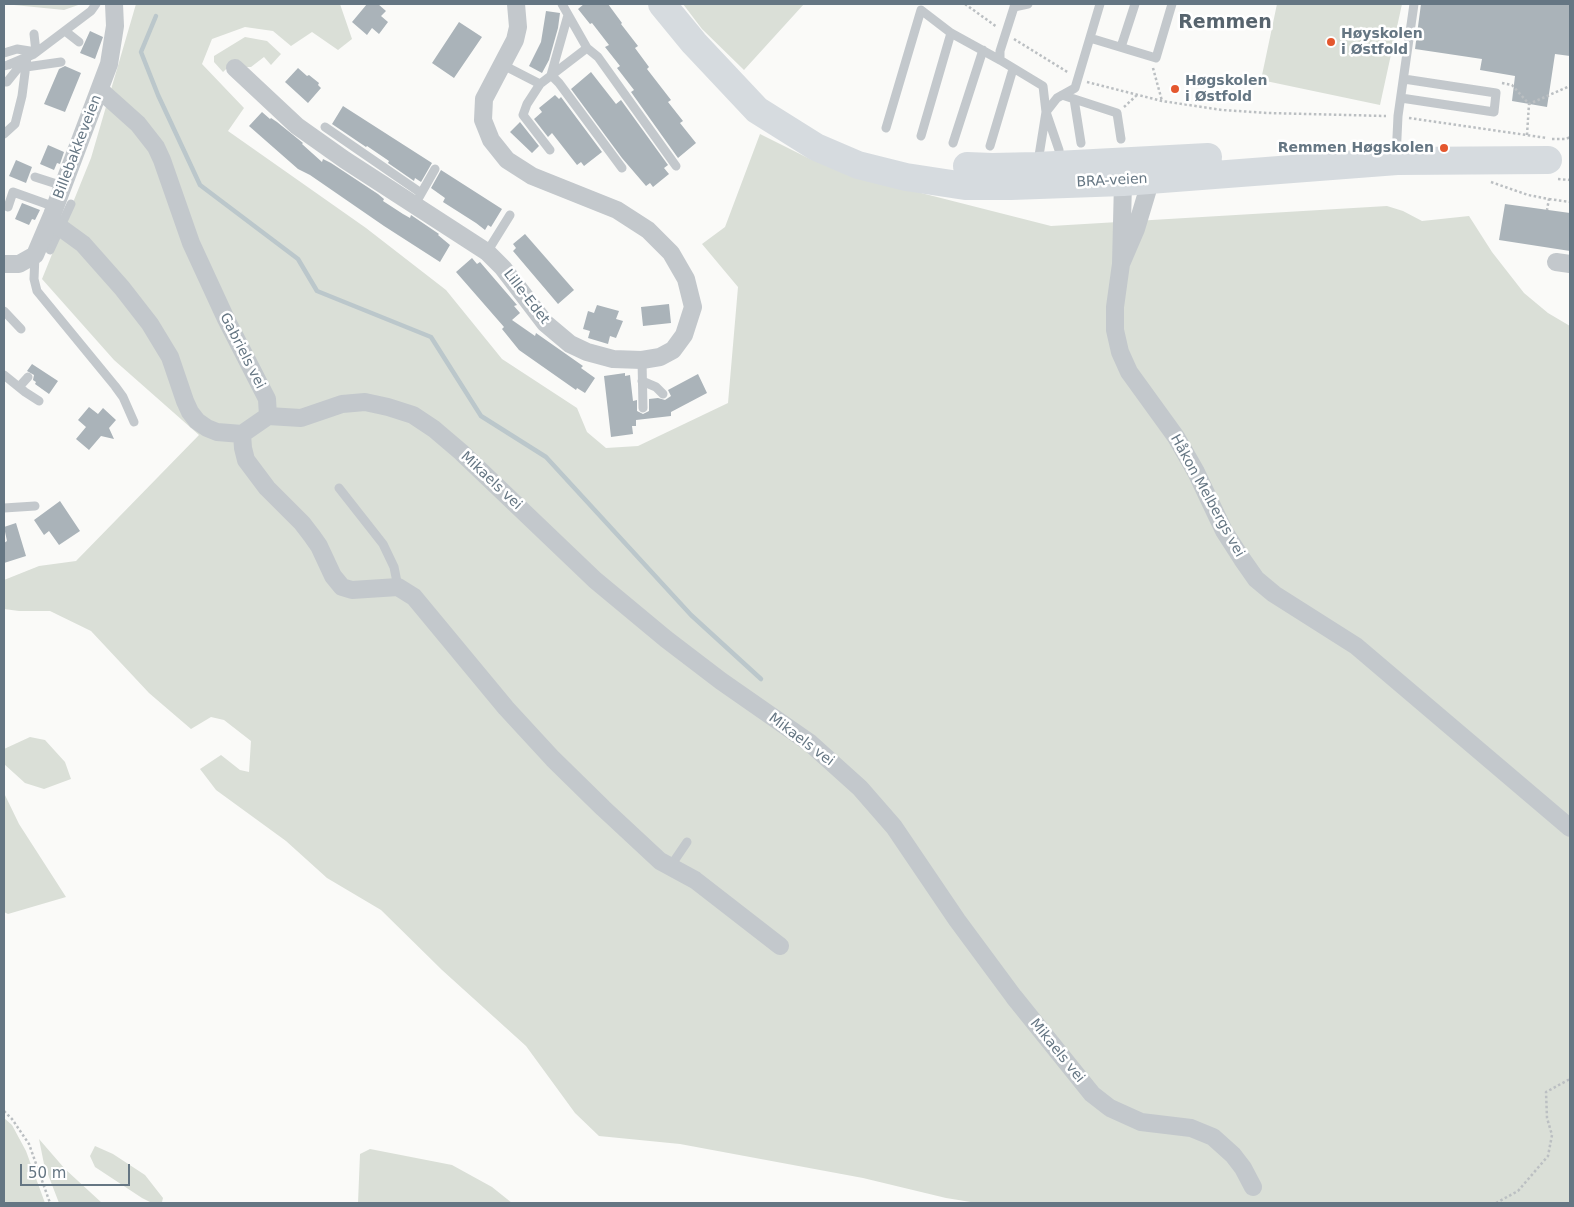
<!DOCTYPE html>
<meta charset="utf-8">
<style>
body{margin:0}
#map{position:relative;width:1574px;height:1207px;overflow:hidden;background:#fafaf8;font-family:"DejaVu Sans",sans-serif}
canvas{display:block}
.frame{position:absolute;inset:0;border:5px solid #657683;pointer-events:none}
.scale{position:absolute;left:20px;top:1164px;width:110px;height:22px;box-sizing:border-box;border:2px solid #657683;border-top:0;padding-left:6px;font-size:15px;line-height:18px;white-space:nowrap;color:#657683;-webkit-text-stroke:4px #fff;paint-order:stroke}
</style>
<div id="map">
<canvas width="1574" height="1207"></canvas>
<div class="frame"></div>
<div class="scale">50 m</div>
</div>
<script>
const context = document.querySelector('canvas').getContext('2d');
context.lineJoin = 'round';
function fill(path, color) { context.fillStyle = color; context.fill(path, 'evenodd'); }
const shape = rows => new Path2D(rows.map(r => 'M' + r).join(''));
function trace(path, color, width, dash) { context.strokeStyle = color; context.lineWidth = width; context.lineCap = dash ? 'butt' : 'round'; context.setLineDash(dash || []); context.stroke(path); }
function write(font, color, halo, rows, align = 'center') {
  context.font = font + ' "DejaVu Sans",sans-serif'; context.lineWidth = 5; context.setLineDash([]); context.textBaseline = 'middle'; context.strokeStyle = halo; context.fillStyle = color; for (const [text, x, y, turn = 0] of rows) {
    context.save(); context.translate(x, y); context.rotate((+turn || 0) * Math.PI / 180); context.textAlign = isNaN(turn) ? turn : align; if (halo) context.strokeText(text, 0, 0); context.fillText(text, 0, 0); context.restore();
  }
}
const green = shape([
 [4,4,81,4,64,10],
 [136,4,340,4,352,39,338,50,312,32,291,46,273,31,245,27,212,39,202,64,244,108,228,131,366,228,446,290,502,359,577,408,587,432,606,448,638,446,728,403,738,287,702,244,725,227,760,134,810,159,874,181,1051,226,1387,206,1403,211,1422,221,1469,216,1492,252,1524,293,1548,313,1570,326,1570,1203,977,1203,946,1198,863,1178,680,1144,599,1136,575,1113,526,1046,442,970,381,910,327,878,286,841,216,790,200,769,221,755,240,770,249,772,251,741,224,720,211,717,191,729,149,693,91,631,50,611,19,611,4,609,4,580,39,566,76,561,199,435,114,360,42,279,91,158],
 [683,4,804,4,744,70,702,29],
 [1277,4,1402,4,1380,105,1261,80],
 [245,37,267,41,281,54,271,65,264,57,251,67,243,67,236,60,223,72,214,62,214,56],
 [30,737,45,740,65,762,71,779,44,789,25,783,4,764,4,749],
 [4,793,19,824,66,897,8,914,4,912],
 [4,1118,12,1125,26,1151,45,1203,4,1203],
 [39,1139,65,1169,102,1203,59,1203,44,1164],
 [95,1146,113,1154,145,1175,163,1198,162,1202,150,1202,142,1198,95,1167,90,1156],
 [370,1149,452,1165,492,1187,512,1203,358,1203,360,1154]
]);
const stream = shape([
 [156,16,141,52,158,95,200,185,298,259,317,291,431,337,481,416,546,457,691,615,761,679]
]);
const building = shape([
 [367,4,378,4,386,11,381,16,388,22,379,34,372,28,367,35,352,22],
 [584,4,608,4,622,23,621,24,638,46,635,48,649,67,647,69,671,100,668,102,683,121,680,123,696,143,678,158,631,92,634,90,617,68,620,66,605,47,609,45,592,23,590,24,578,9],
 [1421,4,1570,4,1570,56,1555,54,1547,107,1512,101,1515,76,1480,70,1482,59,1415,49],
 [546,11,560,13,558,28,549,60,542,73,529,66,541,42],
 [459,22,482,37,454,78,432,63],
 [90,31,103,37,95,59,80,53],
 [65,66,81,73,65,112,44,104,59,69],
 [298,68,307,76,309,75,319,83,318,85,321,88,308,103,285,82],
 [591,72,616,104,621,100,668,165,664,168,669,174,653,187,650,183,646,186,622,158,571,89],
 [555,95,559,99,561,97,602,152,584,166,581,162,577,165,552,133,548,137,534,119,542,112,539,108],
 [343,106,432,163,421,182,415,178,414,181,388,163,389,161,367,146,366,147,332,124],
 [262,112,270,119,271,118,277,122,303,143,302,144,322,162,323,159,331,163,378,194,384,199,383,201,403,214,410,218,411,215,439,234,438,235,450,245,440,262,384,226,310,175,298,169,249,126],
 [520,122,539,146,532,153,510,132],
 [48,145,64,152,60,164,57,163,54,170,40,164],
 [16,160,32,167,26,183,9,176],
 [441,170,502,209,491,227,488,225,485,230,476,223,443,202,445,198,431,188],
 [22,203,40,210,35,220,32,219,29,225,15,219],
 [1505,204,1570,213,1570,251,1499,240],
 [525,234,574,290,558,304,513,251,516,248,513,244],
 [472,258,477,264,480,262,517,305,514,306,520,313,512,320,535,336,536,333,583,366,581,368,595,378,585,393,577,388,576,390,519,350,502,329,504,327,456,272],
 [669,304,671,323,643,326,641,307],
 [597,305,619,311,616,319,623,321,616,338,610,336,608,344,588,338,590,331,583,329,588,311,594,313],
 [32,364,58,381,49,394,35,384,36,382,33,380,34,375,27,371],
 [625,373,625,376,630,375,633,401,637,400,637,411,643,414,649,411,649,399,658,398,665,400,671,396,668,390,698,374,707,393,671,412,671,416,636,420,636,426,632,426,633,434,611,437,604,376],
 [89,407,98,414,103,408,116,420,109,428,114,439,101,436,89,450,76,439,86,427,78,420],
 [60,501,80,531,59,545,49,531,44,535,34,520],
 [16,523,26,556,4,563,4,543,7,541,4,527]
]);
const path = shape([
 [965,4,997,27],
 [1014,39,1069,73],
 [1153,68,1162,101],
 [1087,82,1162,101,1222,110,1268,113,1386,116],
 [1502,83,1512,85,1529,104,1570,86],
 [1124,107,1137,95],
 [1409,118,1547,138],
 [1527,135,1529,104],
 [1552,139,1566,139,1570,137],
 [1558,179,1570,180],
 [1491,182,1528,195,1549,199,1547,210],
 [1549,199,1570,202],
 [4,1111,12,1119,29,1144,50,1203],
 [1496,1203,1518,1191,1548,1156,1552,1135,1547,1118,1546,1092,1570,1079]
]);
const service = shape([
 [562,4,587,48],
 [1015,4,1000,51,1000,60,1043,86,1046,112,1059,150,1060,163],
 [1014,7,1028,4],
 [568,15,551,75,559,83,622,168],
 [65,31,79,42],
 [1090,38,1156,58,1172,4],
 [1121,47,1135,4],
 [4,53,17,49,36,52,34,34],
 [503,65,540,84,587,48,598,57,676,166],
 [4,66,8,65,34,54,91,11,96,4],
 [26,67,61,62],
 [4,82,7,82,27,57,22,96,15,124,4,134],
 [540,84,527,104,523,115,550,150],
 [1062,95,1117,113,1121,139],
 [1401,98,1494,112,1496,93,1404,79],
 [1074,99,1081,143],
 [325,127,421,193],
 [886,128,921,10,951,33,1000,60],
 [921,136,951,33],
 [953,143,983,50],
 [990,146,1013,69],
 [1396,158,1398,116,1414,4],
 [1038,162,1046,112,1057,98,1075,88,1100,4],
 [35,177,63,186],
 [418,199,435,169],
 [8,207,13,192,55,207],
 [50,250,71,204],
 [487,252,510,215],
 [35,255,34,279,37,291,115,386,123,397,134,422],
 [4,311,21,329],
 [642,360,643,408],
 [4,375,25,392,39,401],
 [642,381,656,387,663,394],
 [19,387,28,377],
 [339,488,383,544,394,567,398,587],
 [4,508,35,506],
 [670,867,687,842]
]);
const minor = shape([
 [235,68,297,126,345,160,487,252,503,268,545,323,570,344,587,352,613,359,642,360,660,357,673,350,684,335,693,307,686,279,671,253,648,230,617,210,532,176,507,160,491,140,483,120,484,99,515,40,518,27,516,4],
 [100,90,138,124,156,147,162,160,191,243,226,319,267,399,268,416],
 [1127,174,1123,182,1121,264,1115,307,1115,330,1120,352,1129,372,1176,437,1196,472,1224,531,1242,559,1256,579,1274,594,1356,646,1570,828],
 [61,228,83,244,122,288,150,324,170,357,185,401,190,412,197,421,207,428,217,432,242,434,268,416],
 [1556,262,1570,264],
 [4,264,19,264,35,255,52,215,109,64,115,26,114,4],
 [1121,264,1136,229,1148,189,1150,179,1146,173],
 [268,416,301,418,342,404,365,402,388,407,413,415,434,429,461,452,595,580,666,639,721,681,810,743,860,788,894,827,957,920,1014,997,1092,1094,1110,1108,1141,1122,1191,1128,1213,1137,1233,1155,1243,1168,1253,1187],
 [242,434,243,448,246,460,267,488,302,523,312,536,319,546,333,576,342,587,352,590,398,587,414,597,506,708,553,759,603,808,660,861,695,880,780,946]
]);
const primary = shape([
 [662,4,694,43,757,110,816,147,858,165,906,177,965,186,1011,186,1123,182,1397,161,1548,160],
 [967,166,992,167,1037,166,1208,157]
]);
const markers = [
 [1331,42,5,"#e4572e"],
 [1175,89,5,"#e4572e"],
 [1444,148,5,"#e4572e"]
];
const poiNames = [
 ["Høyskolen",1341,34],
 ["i Østfold",1341,50],
 ["Høgskolen",1185,81],
 ["i Østfold",1185,97],
 ["Remmen Høgskolen",1434,148,"right"]
];
const streetNames = [
 ["Billebakkeveien",78,147,-69],
 ["BRA-veien",1112,181,-3],
 ["Lille-Edet",526,297,52],
 ["Gabriels vei",242,351,63],
 ["Mikaels vei",491,481,43],
 ["Håkon Melbergs vei",1207,496,61],
 ["Mikaels vei",801,740,37],
 ["Mikaels vei",1057,1051,51]
];
const districtNames = [
 ["Remmen",1225,23]
];
fill(green, '#dadfd7');
trace(stream, '#bbc7cb', 4.5);
fill(building, '#aab3b9');
trace(path, '#bbbfc2', 2.5, [2.5, 2.5]);
trace(service, '#c3c8cc', 9);
trace(minor, '#c3c8cc', 18);
trace(primary, '#d6dbdf', 28);
for (const [x, y, r, color] of markers) { const dot = new Path2D(); dot.arc(x, y, r, 0, 2 * Math.PI); context.fillStyle = color; context.fill(dot); trace(dot, '#fff', 2); }
write('bold 14px', '#657683', '#fff', poiNames, 'left');
write('14px', '#657683', '#fff', streetNames);
write('bold 19px', '#57646e', '#fff', districtNames);
</script>
